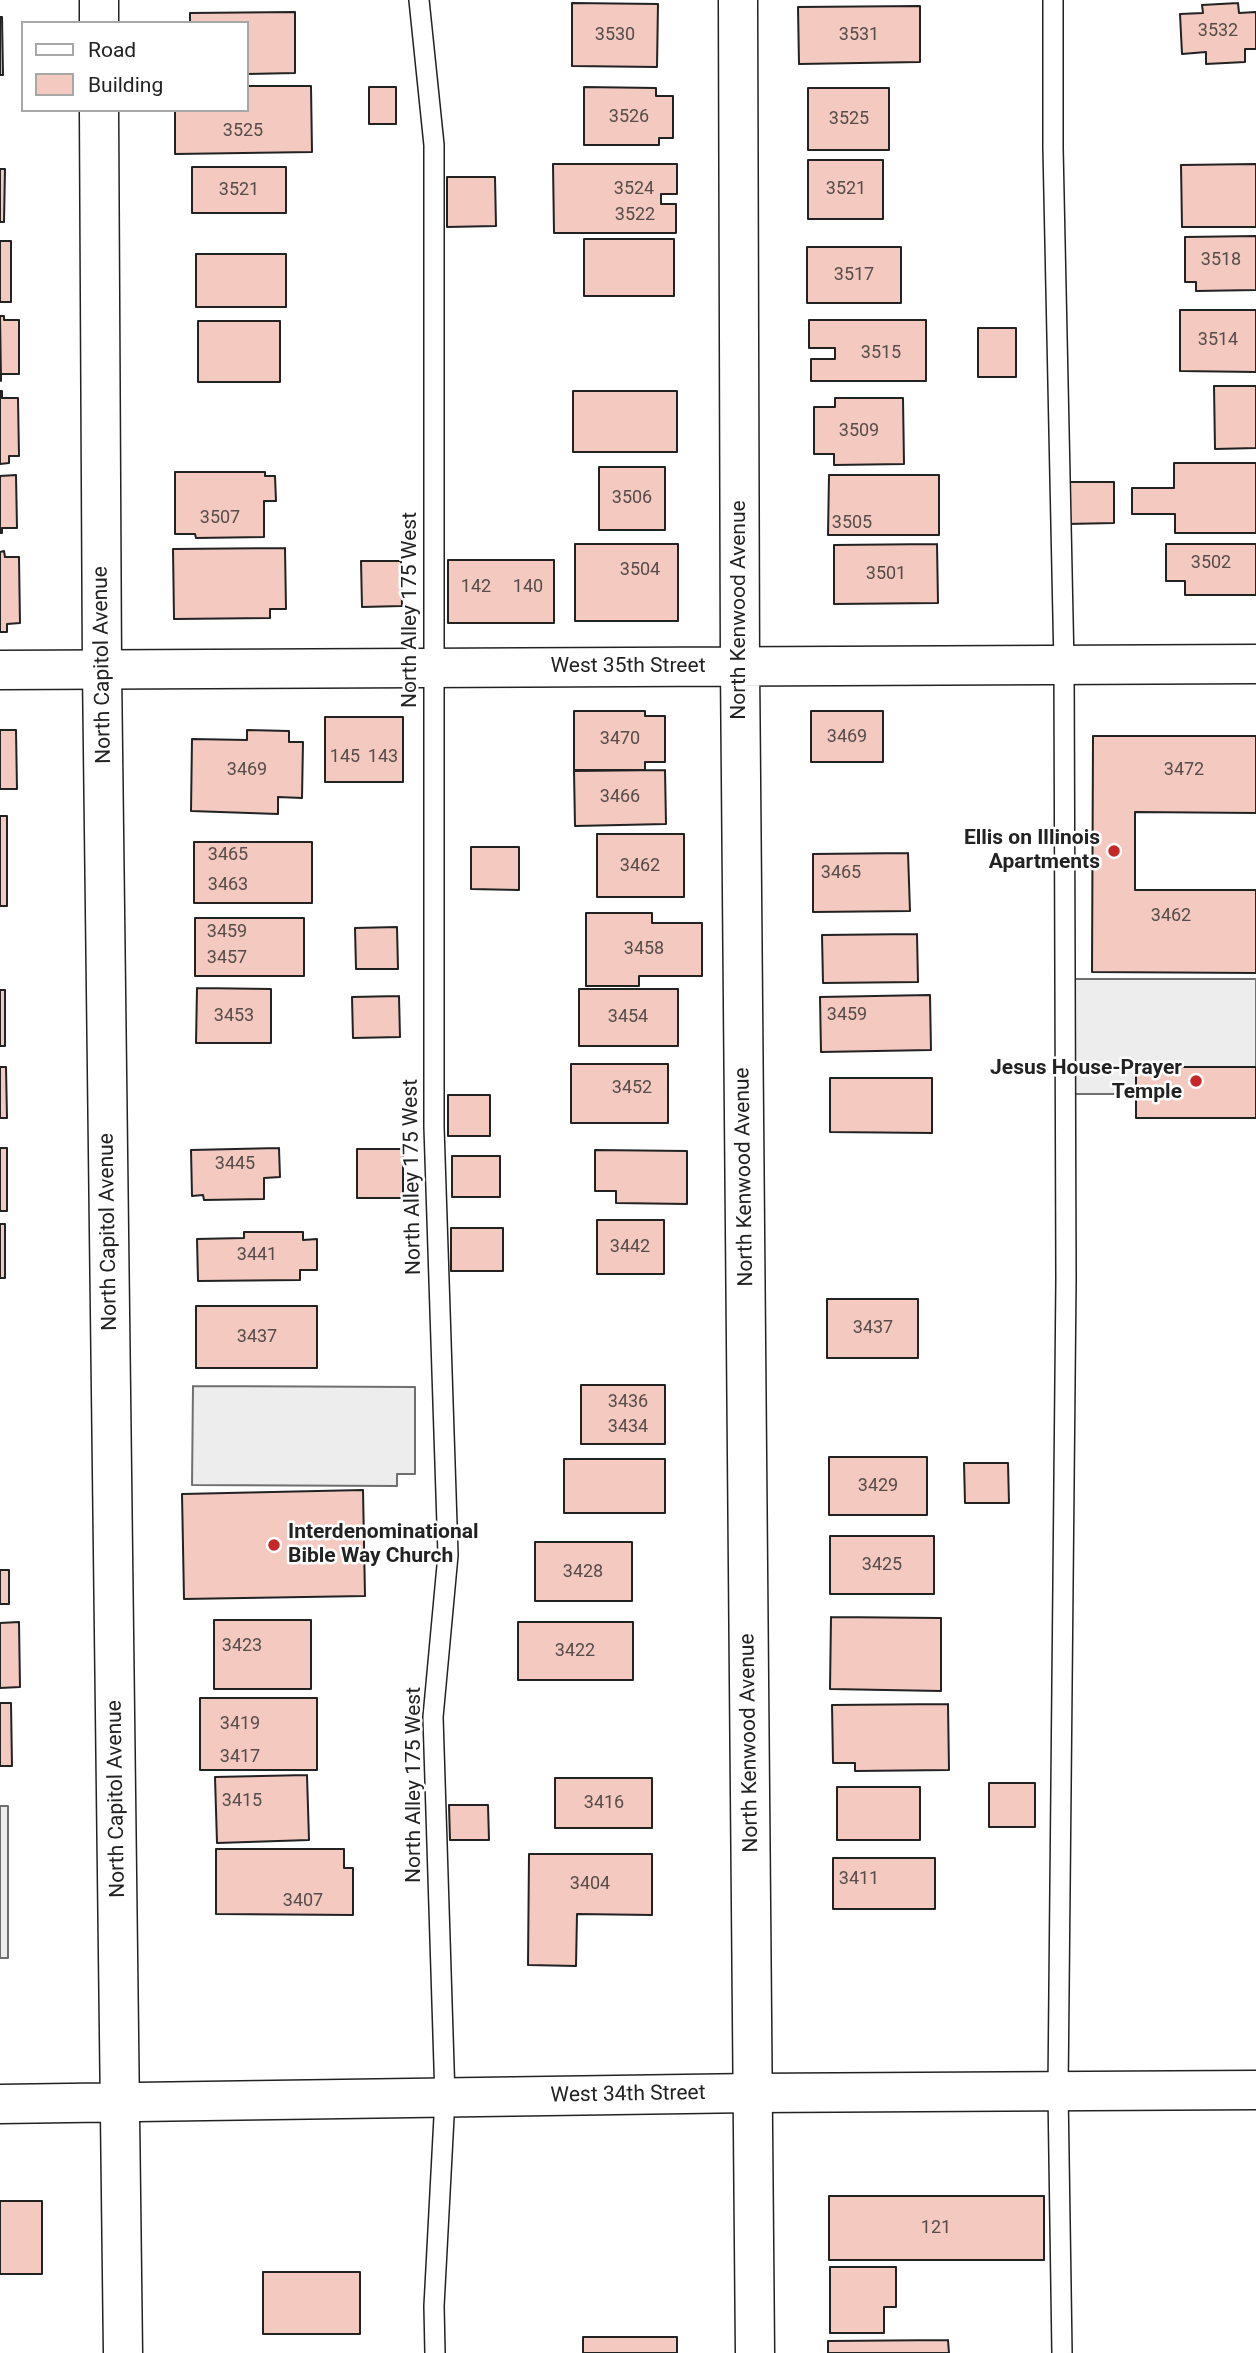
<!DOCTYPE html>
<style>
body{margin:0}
#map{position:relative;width:1256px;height:2353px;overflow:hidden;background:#fff;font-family:Roboto,sans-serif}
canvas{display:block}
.legend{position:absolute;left:21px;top:21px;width:228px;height:91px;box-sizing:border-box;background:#fff;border:2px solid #a7a7a7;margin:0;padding:9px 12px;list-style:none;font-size:21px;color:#222}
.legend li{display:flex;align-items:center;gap:14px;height:35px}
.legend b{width:35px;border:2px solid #a7a7a7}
</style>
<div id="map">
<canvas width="1256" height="2353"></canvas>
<ul class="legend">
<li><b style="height:9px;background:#fff"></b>Road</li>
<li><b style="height:19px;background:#f3c9c0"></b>Building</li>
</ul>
</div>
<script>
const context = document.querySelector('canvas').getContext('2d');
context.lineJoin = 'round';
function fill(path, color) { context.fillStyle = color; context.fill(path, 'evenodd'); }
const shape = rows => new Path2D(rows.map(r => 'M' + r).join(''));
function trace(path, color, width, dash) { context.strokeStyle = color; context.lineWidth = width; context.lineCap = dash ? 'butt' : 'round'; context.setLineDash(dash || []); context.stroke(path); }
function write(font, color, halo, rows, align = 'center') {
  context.font = font + ' Roboto,sans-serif'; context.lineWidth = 5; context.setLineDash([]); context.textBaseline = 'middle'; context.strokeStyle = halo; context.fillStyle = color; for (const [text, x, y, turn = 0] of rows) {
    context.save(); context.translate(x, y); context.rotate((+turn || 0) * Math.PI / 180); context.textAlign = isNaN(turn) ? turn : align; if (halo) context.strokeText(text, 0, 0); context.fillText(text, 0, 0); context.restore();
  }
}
const parking = shape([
 [1072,979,1256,979,1256,1067,1136,1094,1072,1094,1072,979],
 [193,1386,415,1387,415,1474,397,1474,397,1486,192,1485,193,1386],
 [0,1806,8,1806,8,1958,0,1958,0,1806]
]);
const building = shape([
 [572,3,658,4,657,67,572,66,572,3],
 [1238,3,1239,13,1256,12,1256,49,1245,49,1245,62,1206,64,1206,52,1182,54,1180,14,1203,13,1202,5,1238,3],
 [920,6,920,62,799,64,798,7,920,6],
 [295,12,295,73,247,74,247,23,190,23,190,13,295,12],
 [0,17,2,17,3,75,0,75,0,17],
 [247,86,311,86,312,152,175,154,175,110,247,110,247,86],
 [369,87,396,87,396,124,369,124,369,87],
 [584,87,656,88,656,96,673,96,673,138,659,138,659,145,584,145,584,87],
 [808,88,889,88,889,150,808,150,808,88],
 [808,160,883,160,883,219,808,219,808,160],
 [553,164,677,164,677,194,661,194,661,204,676,204,676,233,554,233,553,164],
 [1256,164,1256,227,1182,227,1181,165,1256,164],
 [192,167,286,167,286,213,192,213,192,167],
 [0,169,5,169,4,222,0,222,0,169],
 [447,177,495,177,496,226,447,227,447,177],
 [1256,236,1256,290,1196,291,1196,282,1185,282,1185,237,1256,236],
 [584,239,674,239,674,296,584,296,584,239],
 [0,241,11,241,11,302,0,302,0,241],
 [807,247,901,247,901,303,807,303,807,247],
 [196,254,286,254,286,307,196,307,196,254],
 [1180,310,1256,310,1256,372,1180,371,1180,310],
 [0,316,4,316,4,320,19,320,19,374,1,374,1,381,0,316],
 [809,320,926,320,926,381,811,381,811,359,835,359,835,348,809,348,809,320],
 [198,321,280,321,280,382,198,382,198,321],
 [978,328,1016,328,1016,377,978,377,978,328],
 [1214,386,1256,386,1256,448,1215,449,1214,386],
 [0,391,2,391,2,398,18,398,19,456,9,456,9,463,0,464,0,391],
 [573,391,677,391,677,452,573,452,573,391],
 [835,398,903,398,904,464,834,465,834,454,814,454,814,407,835,407,835,398],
 [1174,463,1256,463,1256,533,1175,533,1175,514,1132,514,1132,488,1174,488,1174,463],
 [599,467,665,467,665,530,599,530,599,467],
 [175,472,265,472,265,476,275,476,276,501,264,501,264,537,196,538,195,534,175,534,175,472],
 [16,475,17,528,2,528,2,533,0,533,0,476,16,475],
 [829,475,939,475,939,535,828,535,829,475],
 [1067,482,1114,482,1114,523,1067,524,1067,482],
 [575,544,678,544,678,621,575,621,575,544],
 [937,544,938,603,834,604,834,545,937,544],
 [1166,544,1256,544,1256,595,1185,595,1185,581,1166,581,1166,544],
 [285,548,286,609,270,609,270,618,174,619,173,549,285,548],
 [4,551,5,557,19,557,20,623,7,624,7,632,0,632,0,552,4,551],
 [448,560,554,560,554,623,448,623,448,560],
 [361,561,401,561,402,606,362,607,361,561],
 [574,711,645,711,645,716,665,716,665,762,645,762,645,770,574,770,574,711],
 [811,711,883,711,883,762,811,762,811,711],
 [325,717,403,717,403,782,325,782,325,717],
 [0,730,16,730,17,789,0,789,0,730],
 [247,730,289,731,289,742,303,742,302,798,278,797,278,814,191,811,192,739,247,740,247,730],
 [1093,736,1256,736,1256,813,1135,812,1135,890,1256,890,1256,973,1092,972,1093,736],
 [665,770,666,824,575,826,574,771,665,770],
 [0,816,7,816,7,906,0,906,0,816],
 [597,834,684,834,684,897,597,897,597,834],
 [194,842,312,842,312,903,194,903,194,842],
 [471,847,519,847,519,890,471,889,471,847],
 [908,853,910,911,813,912,813,854,908,853],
 [586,913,652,913,652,923,702,923,702,976,639,976,639,986,586,986,586,913],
 [195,918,304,918,304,976,195,976,195,918],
 [397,927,398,969,356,969,355,928,397,927],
 [917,934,918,982,823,983,822,935,917,934],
 [197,988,271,989,271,1043,196,1043,197,988],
 [579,989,678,989,678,1046,579,1046,579,989],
 [0,990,5,990,5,1046,0,1046,0,990],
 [930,995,931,1050,821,1052,820,997,930,995],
 [399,996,400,1037,353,1038,352,997,399,996],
 [571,1064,668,1064,668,1123,571,1123,571,1064],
 [0,1067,6,1067,7,1118,0,1118,0,1067],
 [1136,1067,1256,1067,1256,1118,1136,1118,1136,1067],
 [830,1078,932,1078,932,1133,830,1132,830,1078],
 [448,1095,490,1095,490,1136,448,1136,448,1095],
 [0,1148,7,1148,7,1211,0,1211,0,1148],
 [279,1148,280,1177,264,1178,264,1199,204,1200,203,1195,192,1196,191,1150,279,1148],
 [357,1149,403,1149,403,1198,357,1198,357,1149],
 [595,1150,687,1151,687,1204,616,1203,616,1191,595,1191,595,1150],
 [452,1156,500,1156,500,1197,452,1197,452,1156],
 [597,1220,664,1220,664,1274,597,1274,597,1220],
 [0,1224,5,1224,5,1278,0,1278,0,1224],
 [451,1228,503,1228,503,1271,451,1271,451,1228],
 [244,1232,303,1232,303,1240,317,1239,317,1270,300,1270,300,1280,198,1281,197,1239,244,1238,244,1232],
 [827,1299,918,1299,918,1358,827,1358,827,1299],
 [196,1306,317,1306,317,1368,196,1368,196,1306],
 [581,1385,665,1385,665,1444,581,1444,581,1385],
 [829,1457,927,1457,927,1515,829,1515,829,1457],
 [564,1459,665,1459,665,1513,564,1513,564,1459],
 [964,1463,1008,1463,1009,1503,965,1503,964,1463],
 [363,1490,365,1596,184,1599,182,1494,363,1490],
 [830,1536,934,1536,934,1594,830,1594,830,1536],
 [535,1542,632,1542,632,1601,535,1601,535,1542],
 [0,1570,9,1570,9,1604,0,1604,0,1570],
 [831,1617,941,1618,941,1691,830,1689,831,1617],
 [214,1620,311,1620,311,1689,214,1689,214,1620],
 [19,1622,20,1687,0,1688,0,1623,19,1622],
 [518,1622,633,1622,633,1680,518,1680,518,1622],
 [200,1698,317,1698,317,1770,200,1770,200,1698],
 [0,1703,11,1703,12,1766,0,1766,0,1703],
 [948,1704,949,1770,855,1771,855,1763,833,1763,832,1705,948,1704],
 [307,1775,309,1840,217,1843,215,1777,307,1775],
 [555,1778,652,1778,652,1828,555,1828,555,1778],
 [989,1783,1035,1783,1035,1827,989,1827,989,1783],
 [837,1787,920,1787,920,1840,837,1840,837,1787],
 [449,1805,488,1805,489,1840,450,1840,449,1805],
 [216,1849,344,1849,344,1868,353,1868,353,1915,216,1914,216,1849],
 [529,1854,652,1854,652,1915,577,1914,576,1966,528,1965,529,1854],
 [833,1858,935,1858,935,1909,833,1909,833,1858],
 [829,2196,1044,2196,1044,2260,829,2260,829,2196],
 [0,2201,42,2201,42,2274,0,2274,0,2201],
 [830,2267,896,2267,896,2307,884,2307,884,2333,830,2333,830,2267],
 [263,2272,360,2272,360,2334,263,2334,263,2272],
 [583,2337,677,2337,677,2353,583,2353,583,2337],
 [948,2340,949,2353,828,2353,828,2341,948,2340]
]);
const lane = shape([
 [419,0,434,145,434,1127,448,1555,433,1717,445,2098,434,2306,435,2353],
 [1053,0,1053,148,1064,665,1066,1279,1058,2091,1062,2353]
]);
const street = shape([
 [738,0,740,667,755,2353],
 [0,670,1256,664]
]);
const secondary = shape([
 [99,0,99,23],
 [99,110,102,670,123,2353],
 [0,2104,753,2093,1256,2090]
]);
const markers = [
 [1114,851,7,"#c62828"],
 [1196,1081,7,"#c62828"],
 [274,1545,7,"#c62828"]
];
const numberNames = [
 ["3532",1218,31],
 ["3530",615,35],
 ["3531",859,35],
 ["3526",629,117],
 ["3525",849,119],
 ["3525",243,131],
 ["3524",634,189],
 ["3521",846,189],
 ["3521",239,190],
 ["3522",635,215],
 ["3518",1221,260],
 ["3517",854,275],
 ["3514",1218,340],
 ["3515",881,353],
 ["3509",859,431],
 ["3506",632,498],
 ["3507",220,518],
 ["3505",852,523],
 ["3502",1211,563],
 ["3504",640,570],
 ["3501",886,574],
 ["142",476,587],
 ["140",528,587],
 ["3469",847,737],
 ["3470",620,739],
 ["145",345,757],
 ["143",383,757],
 ["3469",247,770],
 ["3472",1184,770],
 ["3466",620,797],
 ["3465",228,855],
 ["3462",640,866],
 ["3465",841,873],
 ["3463",228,885],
 ["3462",1171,916],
 ["3459",227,932],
 ["3458",644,949],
 ["3457",227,958],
 ["3459",847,1015],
 ["3453",234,1016],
 ["3454",628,1017],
 ["3452",632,1088],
 ["3445",235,1164],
 ["3442",630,1247],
 ["3441",257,1255],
 ["3437",873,1328],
 ["3437",257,1337],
 ["3436",628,1402],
 ["3434",628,1427],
 ["3429",878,1486],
 ["3425",882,1565],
 ["3428",583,1572],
 ["3423",242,1646],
 ["3422",575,1651],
 ["3419",240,1724],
 ["3417",240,1757],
 ["3415",242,1801],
 ["3416",604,1803],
 ["3411",859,1879],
 ["3404",590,1884],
 ["3407",303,1901],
 ["121",936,2228]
];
const streetNames = [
 ["North Alley 175 West",411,610,-90],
 ["North Kenwood Avenue",740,610,-90],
 ["North Capitol Avenue",103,665,-91],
 ["West 35th Street",628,667],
 ["North Alley 175 West",413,1177,-91],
 ["North Kenwood Avenue",745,1177,-91],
 ["North Capitol Avenue",109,1232,-91],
 ["North Kenwood Avenue",750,1743,-91],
 ["North Alley 175 West",415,1785,-90],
 ["North Capitol Avenue",117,1799,-91],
 ["West 34th Street",628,2095,-1]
];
const poiNames = [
 ["Ellis on Illinois",1100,839],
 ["Apartments",1100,863],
 ["Jesus House-Prayer",1182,1069],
 ["Temple",1182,1093],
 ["Interdenominational",288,1533,"left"],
 ["Bible Way Church",288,1557,"left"]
];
fill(parking, '#ededed');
trace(parking, '#6f6f6f', 2);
fill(building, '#f3c9c0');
trace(building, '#222', 2);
trace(lane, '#222', 22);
trace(street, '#222', 41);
trace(secondary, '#222', 41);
trace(lane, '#fff', 19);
trace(street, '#fff', 38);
trace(secondary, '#fff', 38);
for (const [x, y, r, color] of markers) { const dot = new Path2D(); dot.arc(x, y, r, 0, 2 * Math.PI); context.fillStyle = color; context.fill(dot); trace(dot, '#fff', 2.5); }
write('18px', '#564c4a', null, numberNames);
write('21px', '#222', '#fff', streetNames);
write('bold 21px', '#222', '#fff', poiNames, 'right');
</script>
